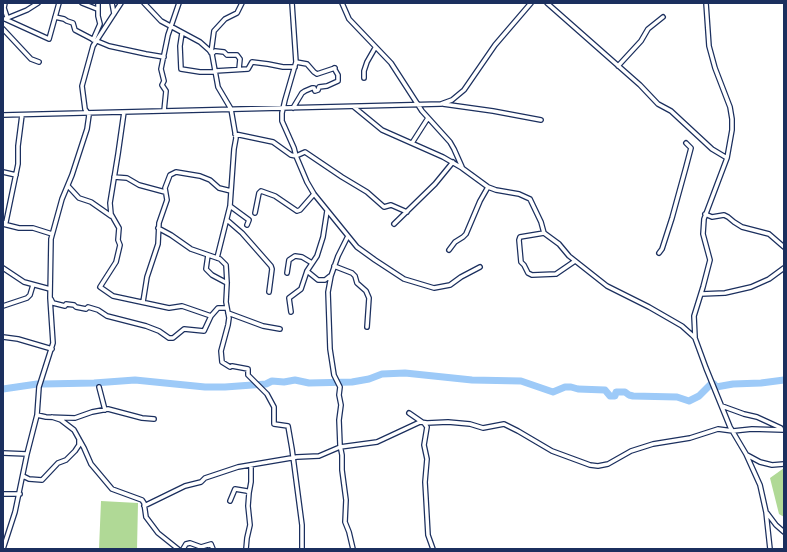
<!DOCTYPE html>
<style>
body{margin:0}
#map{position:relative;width:787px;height:552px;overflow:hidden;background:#fff;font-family:"Architects Daughter",sans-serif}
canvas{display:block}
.frame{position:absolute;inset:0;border:4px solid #1b2f5e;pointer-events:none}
</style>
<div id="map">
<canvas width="787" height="552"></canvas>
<div class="frame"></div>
</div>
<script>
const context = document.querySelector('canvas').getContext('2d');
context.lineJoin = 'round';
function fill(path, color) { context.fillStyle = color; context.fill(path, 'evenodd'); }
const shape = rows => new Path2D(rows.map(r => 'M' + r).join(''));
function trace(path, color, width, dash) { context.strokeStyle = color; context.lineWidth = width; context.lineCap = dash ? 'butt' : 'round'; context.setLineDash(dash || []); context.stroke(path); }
const green = shape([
 [784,468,784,517,779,514,770,478],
 [101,501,138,503,137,549,99,549]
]);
const river = shape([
 [43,384,94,383,135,380,205,387,225,387,266,384,272,381,284,382,295,380,309,383,352,382,369,379,382,374,405,373,472,380,521,381,553,392,565,387,571,387,578,389,605,390,610,396,615,396,616,392,625,392,629,395,633,396,677,397,689,401,699,396,711,384],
 [714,384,716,387,733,384,761,383,784,380],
 [3,389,37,384]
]);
const minor = shape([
 [5,3,4,8,7,17],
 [82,3,97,9],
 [112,3,114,14],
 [144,3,161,21,200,42,209,50,212,54,218,87,231,109,236,138,234,149,230,206,217,258],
 [292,3,296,62,285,100,282,113,282,121,294,148,296,156,307,182,314,194,357,247,375,260,404,279,434,288,450,285,461,277,480,267],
 [342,3,349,19,391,63,422,111,450,142,454,149,462,167],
 [547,3,640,85,658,104,671,111,712,149,727,158],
 [55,17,64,19,67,21,73,23,75,30,96,41],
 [5,19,49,39,59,3],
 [5,19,27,10,38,3],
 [3,29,31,59,39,62],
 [182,33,180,46,181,69,200,72,216,72],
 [93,40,100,24,98,16,98,3],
 [97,41,109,46,146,54,164,57],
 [211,53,214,31,225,19,237,13,242,3],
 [212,54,215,51,224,52,227,55,237,55,240,59,239,69],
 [296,62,307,64,314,72,317,74,335,68],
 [618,66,641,41,648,29,663,17],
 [215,71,248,69,252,62,268,64,283,67,295,67],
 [364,78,364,71,367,62,375,48],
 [443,104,493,111,541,120],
 [354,107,382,130,443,157,462,168,488,187,496,190,519,194,530,199,541,222,544,233,559,244,569,256,607,286,649,307,682,326,692,335,695,338,706,368,730,427,746,454,760,485,766,512,770,549],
 [293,108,302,93,305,91,312,88,314,88,315,91,318,90,319,87,327,86,338,81,338,75,334,68],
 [164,111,166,91,162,85,164,81,161,69,168,35,179,3],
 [124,112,118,154,110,203,111,214,119,228,118,240,120,245,116,262,100,287,113,296,169,308,182,306,211,316],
 [3,115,441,104,452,100,464,90,495,45,531,3],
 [235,134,273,142,291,155,296,156,305,152,342,177,367,192,384,207,391,205,407,212],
 [412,143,428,118],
 [3,172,16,175],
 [114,177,127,178,139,185,165,192],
 [68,186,79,198,91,202,111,216],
 [230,206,249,220,247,225],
 [255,213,259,193,261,191,275,196,297,211,300,210,314,194],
 [705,214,712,217,724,215,728,217,734,222,742,227,769,234,784,247],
 [227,220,242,233,271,266,272,269,269,292],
 [3,224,6,222,18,164,18,146,22,115],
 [3,224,19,228,33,228,52,234],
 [394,224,435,184,453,162],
 [158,228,171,235,191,249,220,259,226,265,227,283,226,302,229,318,228,325,221,351,222,362,230,367,232,366,248,369,248,375,267,394,274,407,274,424,288,426,292,449,302,525,302,549],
 [544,233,520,237,519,240,521,262,524,265,528,273,532,275,556,274,575,261],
 [348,236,338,256,331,276,328,292,330,349,334,375,340,387,339,395,341,405,339,420,340,445,342,455,342,470,346,500,345,522,349,532,353,549],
 [449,250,455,242,463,237,466,234,480,201,488,187],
 [659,253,662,249,672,218,686,167,691,148,686,143],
 [208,255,206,269,212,275,227,283],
 [334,266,352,273,355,276,357,283,366,291,369,298,367,327],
 [3,268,24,282,50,289],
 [307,271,318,280,325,280,330,276],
 [287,273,289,260,295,256,302,257,312,263],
 [701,294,725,293,751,287,769,279,784,268],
 [51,299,53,303,65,306,66,304,74,305,76,307,86,309,88,307,98,310,107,316,146,326,159,331,169,338,173,338,184,329,204,331,211,316,218,308,226,308],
 [143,302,147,277,158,244,159,223,167,200,165,188,170,175,176,172,200,176,210,180,219,188,231,191],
 [3,306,27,298,30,295,33,285],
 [291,312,289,298,301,289,307,271,317,256,323,237,327,211],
 [228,313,263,326,280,329],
 [3,337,18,339,52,349],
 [695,337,694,316,703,287,710,260,703,234,704,219,727,158,732,130,732,119,730,107,715,68,709,46,706,3],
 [99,387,105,410],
 [722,406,744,414,757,417,781,428],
 [409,413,422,422],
 [37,415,46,417,75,418,92,412,108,409,142,418,154,419],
 [52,417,61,420,74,430,84,448,91,464,112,489,142,500,144,503,146,517,158,533,178,549],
 [424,423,427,427,424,445,427,459,425,482,426,499,428,535,433,549],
 [3,453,27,454],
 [747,455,760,462,772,465,784,464],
 [23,476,29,479,42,480,58,463,66,460,75,451,79,445,79,439],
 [249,493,251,482,251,466],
 [3,494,20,494],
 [230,501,235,489,247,491,249,493,248,506,250,525,247,538,246,549],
 [144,506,185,486,201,482,205,478,238,467,297,457,319,456,340,447,377,442,420,422,427,423,448,422,470,424,483,428,504,424,518,431,552,451,590,465,598,466,608,464,631,451,653,444,690,438,718,429,733,431,752,429,783,430],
 [767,513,776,525,784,532],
 [3,549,15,512,27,454,37,415,39,387,53,343,50,298,51,239,62,199,72,175,87,129,89,115,85,109,82,86,93,46,121,3],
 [183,549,186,544,190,543,201,547,211,544,213,549]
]);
fill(green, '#b0d996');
trace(river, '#9dcaf8', 7);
trace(minor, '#1b2f5e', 6);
trace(minor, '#fff', 3.5);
</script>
